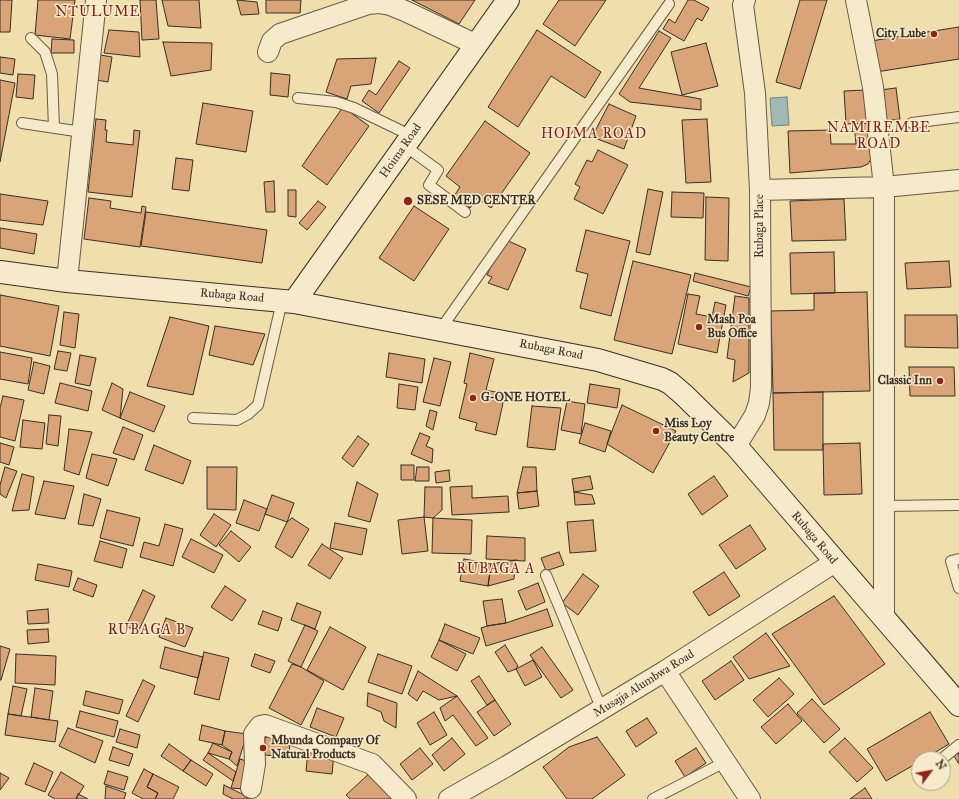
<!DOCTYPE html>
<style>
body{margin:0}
#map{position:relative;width:959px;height:799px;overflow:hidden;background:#f0dead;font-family:"IM FELL Great Primer",serif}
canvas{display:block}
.north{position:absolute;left:911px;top:751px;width:40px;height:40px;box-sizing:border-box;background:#f5eaca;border:1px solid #aa9f88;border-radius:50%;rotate:58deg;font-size:11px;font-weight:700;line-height:16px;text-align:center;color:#3a2e26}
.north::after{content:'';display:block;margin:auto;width:14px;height:18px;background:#8f2418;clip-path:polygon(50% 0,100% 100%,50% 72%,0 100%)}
</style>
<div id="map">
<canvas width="959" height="799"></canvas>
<div class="north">N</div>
</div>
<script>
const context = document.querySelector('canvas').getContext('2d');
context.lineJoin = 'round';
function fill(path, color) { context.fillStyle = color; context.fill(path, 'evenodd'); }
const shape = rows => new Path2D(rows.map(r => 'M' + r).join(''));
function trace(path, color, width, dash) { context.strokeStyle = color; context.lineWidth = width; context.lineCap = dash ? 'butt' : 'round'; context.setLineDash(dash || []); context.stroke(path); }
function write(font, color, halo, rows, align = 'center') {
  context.font = font + ' "IM FELL Great Primer",serif'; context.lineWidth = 3; context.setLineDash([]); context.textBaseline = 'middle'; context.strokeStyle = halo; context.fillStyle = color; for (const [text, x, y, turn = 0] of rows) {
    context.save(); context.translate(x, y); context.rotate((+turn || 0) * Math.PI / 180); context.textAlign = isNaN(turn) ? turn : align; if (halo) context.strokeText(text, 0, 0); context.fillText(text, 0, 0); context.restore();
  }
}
const water = shape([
 [787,97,789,125,772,126,770,98,787,97]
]);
const building = shape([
 [0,0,12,0,10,32,0,32,0,0],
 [38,0,75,0,70,39,35,35,38,0],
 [140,0,156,0,159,39,142,40,140,0],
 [162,0,199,0,201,28,168,26,162,0],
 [237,0,257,2,259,14,241,15,237,0],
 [266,0,301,0,300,13,266,13,266,0],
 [412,0,475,0,459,24,412,0],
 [559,0,606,0,575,46,543,24,559,0],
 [688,0,694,0,709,8,702,21,697,18,684,41,663,29,669,19,675,23,688,0],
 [800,0,827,0,800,89,776,82,800,0],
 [959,27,959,59,876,72,871,41,959,27],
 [109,30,139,32,140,57,104,53,109,30],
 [537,30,601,72,585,98,551,76,518,127,488,107,537,30],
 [659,31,671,38,639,88,701,99,701,110,630,102,619,94,659,31],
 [52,39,74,40,74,53,51,53,52,39],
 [163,42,212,43,211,70,171,76,163,42],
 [706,43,718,86,682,95,671,52,706,43],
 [95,54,112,57,108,82,96,80,95,54],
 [0,57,15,59,13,75,0,73,0,57],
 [376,58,371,84,351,86,347,99,326,92,337,59,376,58],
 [399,61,410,68,379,113,362,101,369,90,376,95,399,61],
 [271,73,290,75,288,97,270,95,271,73],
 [18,74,35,75,33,99,16,97,18,74],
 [0,80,15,83,0,162,0,80],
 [896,88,900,119,884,121,880,90,896,88],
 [866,90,868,123,846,124,844,91,866,90],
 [203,103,253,111,246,152,196,144,203,103],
 [609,104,636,116,624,149,592,137,609,104],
 [343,107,369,126,327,185,302,166,343,107],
 [96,119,106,120,105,130,107,130,106,142,133,145,134,130,140,131,132,197,88,192,96,119],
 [707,119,711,182,686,183,682,120,707,119],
 [485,121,530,153,491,208,477,198,470,208,454,196,460,187,446,176,485,121],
 [868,123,871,159,868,164,861,167,790,173,788,131,830,130,831,144,856,144,854,124,868,123],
 [598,150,628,165,603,214,574,199,580,187,575,184,587,160,592,162,598,150],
 [176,158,193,160,189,191,172,189,176,158],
 [274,181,275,212,266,212,264,182,274,181],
 [648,189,663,192,650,255,636,252,648,189],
 [288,190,296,190,296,217,288,216,288,190],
 [672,192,704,193,703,218,671,217,672,192],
 [0,194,48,201,43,225,0,220,0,194],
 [706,197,729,198,728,261,705,260,706,197],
 [89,198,111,201,110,208,141,213,142,206,146,207,140,247,84,239,89,198],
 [844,199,846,240,792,241,790,201,844,199],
 [318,201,326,207,307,230,299,223,318,201],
 [414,206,449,229,414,281,379,258,414,206],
 [146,212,267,230,262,263,141,246,146,212],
 [0,228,37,234,34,254,0,248,0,228],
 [586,230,630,241,611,316,580,308,588,274,576,271,586,230],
 [504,239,526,249,508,290,488,283,492,277,487,275,504,239],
 [834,252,835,293,791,294,790,253,834,252],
 [633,261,691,275,672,354,614,340,633,261],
 [949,261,951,287,907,289,905,263,949,261],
 [695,273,751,287,748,296,693,281,695,273],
 [867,292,870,391,773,393,771,311,814,310,814,293,867,292],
 [688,294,700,296,696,314,712,317,715,302,726,305,717,353,678,344,688,294],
 [0,295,59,306,50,356,0,346,0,295],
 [735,296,749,298,749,373,733,382,735,360,727,358,735,296],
 [64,312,79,314,75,348,60,345,64,312],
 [905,315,957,315,958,348,905,347,905,315],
 [170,317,209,326,193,395,147,386,170,317],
 [215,326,265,334,253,365,209,355,215,326],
 [58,351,71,353,67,371,54,369,58,351],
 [0,352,32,358,28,384,0,379,0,352],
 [389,353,425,359,422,383,386,377,389,353],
 [470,353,494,359,486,390,505,394,496,435,475,430,477,423,459,418,467,384,464,383,470,353],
 [80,355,96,358,90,386,75,383,80,355],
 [434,358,451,362,440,406,423,402,434,358],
 [34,362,50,366,44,394,28,390,34,362],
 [909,367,954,367,955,396,910,396,909,367],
 [60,383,92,391,88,411,55,403,60,383],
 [112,383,123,389,120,418,102,410,112,383],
 [399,384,418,387,415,410,397,408,399,384],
 [590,384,620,389,617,408,587,403,590,384],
 [130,392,165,406,154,432,120,418,130,392],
 [823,392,823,450,774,450,773,393,823,392],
 [3,396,24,400,15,441,0,437,0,408,3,396],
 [567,401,585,404,581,434,561,430,567,401],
 [622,405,676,431,653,473,607,444,622,405],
 [532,406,561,408,555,450,527,447,532,406],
 [430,410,437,412,433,430,426,426,430,410],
 [49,415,61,416,58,446,46,444,49,415],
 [23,420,45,423,42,449,20,447,23,420],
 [585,423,611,431,605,452,579,443,585,423],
 [123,427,143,435,134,460,113,453,123,427],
 [69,429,92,432,79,475,64,470,69,429],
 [420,433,430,437,426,446,433,449,432,463,411,454,420,433],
 [358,436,369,444,353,467,342,458,358,436],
 [0,443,14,447,9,465,0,462,0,443],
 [860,443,862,494,824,495,823,444,860,443],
 [154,445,191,461,183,484,145,470,154,445],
 [92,454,117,459,108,486,86,478,92,454],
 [401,465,414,465,414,480,401,480,401,465],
 [5,467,17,471,6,498,0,494,0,485,5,467],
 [207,467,237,467,236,510,207,509,207,467],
 [417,467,429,467,429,481,415,481,417,467],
 [523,467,536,467,537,491,517,493,523,467],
 [449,470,450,481,436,483,435,472,449,470],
 [22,474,34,477,29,510,12,511,22,474],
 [590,476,593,489,574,492,572,479,590,476],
 [714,476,728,496,702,515,688,494,714,476],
 [44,481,74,486,65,519,35,514,44,481],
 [357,482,378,494,370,522,348,516,357,482],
 [472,486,472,498,508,496,509,512,452,515,450,487,472,486],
 [425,487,442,487,442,510,433,518,424,517,425,487],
 [537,491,539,506,519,509,517,493,537,491],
 [574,492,592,495,595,504,575,505,574,492],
 [84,494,101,499,93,526,78,524,84,494],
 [272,495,294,503,287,522,265,514,272,495],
 [244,500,267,509,259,531,236,523,244,500],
 [107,510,140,518,133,546,100,538,107,510],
 [214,514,231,525,216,547,200,535,214,514],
 [424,517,428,551,402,554,398,520,424,517],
 [292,518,309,529,292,558,275,547,287,522,292,518],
 [433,518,472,520,471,554,432,553,433,518],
 [593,520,596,551,570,553,567,522,593,520],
 [335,523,367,529,362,555,330,548,335,523],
 [165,524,183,529,173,566,140,557,144,542,159,546,165,524],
 [750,525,766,549,736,569,719,545,750,525],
 [231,531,251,547,239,562,219,545,231,531],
 [487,536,525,538,525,561,486,559,487,536],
 [191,539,223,555,214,573,182,557,191,539],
 [100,541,127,549,122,568,94,561,100,541],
 [322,544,343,558,330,579,308,565,322,544],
 [559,552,564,565,546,571,541,558,559,552],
 [464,559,491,564,488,586,460,581,464,559],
 [516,560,514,579,488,586,491,564,516,560],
 [38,564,72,571,69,587,35,580,38,564],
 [724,572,740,596,709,616,693,592,724,572],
 [583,574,599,586,578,615,562,603,583,574],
 [78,578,97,585,93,597,73,590,78,578],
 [538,583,545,602,526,610,518,591,538,583],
 [225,586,246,600,232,621,211,607,225,586],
 [143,590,155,596,138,632,126,626,143,590],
 [834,596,885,664,824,705,772,634,834,596],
 [502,599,506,623,487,626,483,601,502,599],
 [297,603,321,612,315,629,291,620,297,603],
 [48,609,49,623,28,624,27,611,48,609],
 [547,609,553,626,486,646,481,628,487,626,506,623,547,609],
 [263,611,282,618,278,631,258,624,263,611],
 [166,618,193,628,185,647,159,637,166,618],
 [445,624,480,638,473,654,439,640,445,624],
 [305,625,318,631,301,667,288,661,305,625],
 [330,627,366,647,343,690,307,670,330,627],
 [48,629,49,642,28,644,27,630,48,629],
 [766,633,790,666,749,679,733,657,766,633],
 [439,640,466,654,457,671,431,657,439,640],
 [505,645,518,666,516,669,508,672,495,652,505,645],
 [0,646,10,649,1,680,0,680,0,646],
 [165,647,203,657,198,678,160,668,165,647],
 [542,647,573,690,561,698,530,655,542,647],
 [204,652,229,658,219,700,194,694,204,652],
 [16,654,56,656,55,685,15,683,16,654],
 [255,654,275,661,270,673,251,666,255,654],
 [378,654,412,666,402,694,368,682,378,654],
 [533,660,542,677,525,686,516,669,533,660],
 [731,661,744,680,715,700,702,681,731,661],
 [292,664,301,667,324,681,301,725,269,708,292,664],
 [418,671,457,696,439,700,423,691,417,701,408,694,418,671],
 [479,676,495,700,487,705,471,681,479,676],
 [779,678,794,694,768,717,753,700,779,678],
 [143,680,155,686,138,722,126,716,143,680],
 [13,686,27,689,21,716,8,714,13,686],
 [35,688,53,691,49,720,31,717,35,688],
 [86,691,123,700,119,714,83,705,86,691],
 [368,693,397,703,396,728,384,721,381,712,367,706,368,693],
 [457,696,488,738,476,746,453,715,445,721,440,708,457,696],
 [812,699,840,729,824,743,797,713,812,699],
 [495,700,511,724,494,736,477,712,495,700],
 [788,704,802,721,776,744,761,727,788,704],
 [317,708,344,718,336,737,310,727,317,708],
 [80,711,118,721,114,737,76,727,80,711],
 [434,712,447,735,430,745,417,723,434,712],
 [930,712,949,744,924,759,919,759,919,762,886,781,867,749,930,712],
 [8,714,58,721,55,742,5,735,8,714],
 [647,718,657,733,636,747,626,731,647,718],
 [202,725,225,731,222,745,199,740,202,725],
 [68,728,103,741,95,763,59,746,68,728],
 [120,729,140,735,137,748,116,742,120,729],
 [225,731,247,734,237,766,229,759,232,752,222,745,225,731],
 [265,737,290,739,289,757,264,755,265,737],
 [597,737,625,775,592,799,567,799,543,767,569,747,597,737],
 [452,738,465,754,444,771,432,755,452,738],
 [845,738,873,768,857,782,829,752,845,738],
 [213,743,232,752,229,759,208,753,213,743],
 [169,744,191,760,183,771,161,756,169,744],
 [113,747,133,754,129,766,109,760,113,747],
 [420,748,433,764,412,780,400,764,420,748],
 [696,748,706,763,685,777,675,761,696,748],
 [308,751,334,754,332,774,306,771,308,751],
 [208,753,236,772,233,781,203,760,208,753],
 [959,753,959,764,954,756,959,753],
 [240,759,252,763,244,789,231,788,240,759],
 [191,760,213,774,206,786,183,771,191,760],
 [34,763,53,772,45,792,25,784,34,763],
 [144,769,153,774,147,787,158,793,155,799,143,799,132,793,144,769],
 [108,771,128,777,124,790,104,784,108,771],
 [372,771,394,795,390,799,350,799,346,795,372,771],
 [61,772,84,786,76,799,55,799,48,795,61,772],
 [0,773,9,778,0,790,0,773],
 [153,774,179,787,173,799,155,799,158,793,147,787,153,774],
 [224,785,252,799,233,799,223,794,224,785],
 [106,786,126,793,124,799,105,799,106,786],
 [865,788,872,799,850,799,865,788],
 [78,794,88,799,76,799,78,794]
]);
const lane = shape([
 [31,38,45,52,52,74,54,128],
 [298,98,336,102,354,108,412,136],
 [22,123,82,132],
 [912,123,959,117],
 [405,146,438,170,429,185,465,212],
 [440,330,669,4],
 [193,418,237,420,248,414,258,405,282,301],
 [884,506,959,505],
 [959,559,951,561,959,588],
 [546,575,602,710],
 [943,758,959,745],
 [653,799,725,762]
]);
const street = shape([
 [856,0,873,87,884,187,884,619],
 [268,52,272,41,280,34,368,4,379,3,390,5,405,11,477,45],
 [760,190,884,187,959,180],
 [67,281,96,0],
 [736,446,755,415,759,403,761,388,760,190,755,93,743,5,745,0],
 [665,671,750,799],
 [251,788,255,764,254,734,260,726,265,725,372,764,406,799],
 [449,799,507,766,665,671,835,562]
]);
const secondary = shape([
 [0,272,67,281,294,302,598,360,662,379,670,383,684,395,736,446,959,705],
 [294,302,508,0]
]);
const markers = [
 [934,34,4,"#8f2418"],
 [408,201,5,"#8f2418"],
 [699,327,4,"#8f2418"],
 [940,381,4,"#8f2418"],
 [473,398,4,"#8f2418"],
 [656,431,4,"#8f2418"],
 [263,748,4,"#8f2418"]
];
const poiNames = [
 ["City Lube",926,34,"right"],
 ["SESE MED CENTER",417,201],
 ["Mash Poa",707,320],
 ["Bus Office",707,334],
 ["Classic Inn",932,381,"right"],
 ["G-ONE HOTEL",481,398],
 ["Miss Loy",664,424],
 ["Beauty Centre",664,438],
 ["Mbunda Company Of",271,741],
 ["Natural Products",271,755]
];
const streetNames = [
 ["Hoima Road",401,151,-55],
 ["Rubaga Place",760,226,-90],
 ["Rubaga Road",232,296,5],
 ["Rubaga Road",551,350,11],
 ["Rubaga Road",814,538,50],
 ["Musajja Alumbwa Road",644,684,-32]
];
const quarterNames = [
 ["NTULUME",98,13],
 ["NAMIREMBE",879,129],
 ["ROAD",879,145],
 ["HOIMA ROAD",594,135],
 ["RUBAGA A",496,570],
 ["RUBAGA B",147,631]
];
fill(water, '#a0b9b6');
trace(water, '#77817c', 1);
fill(building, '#d9a578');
trace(building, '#3a2e26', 1);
trace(lane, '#685a48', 12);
trace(street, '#685a48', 22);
trace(secondary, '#3a2e26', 24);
trace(lane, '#f5eaca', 10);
trace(street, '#f5eaca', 20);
trace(secondary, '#f5eaca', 22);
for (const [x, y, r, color] of markers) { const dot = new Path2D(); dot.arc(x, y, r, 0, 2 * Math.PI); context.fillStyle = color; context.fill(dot); trace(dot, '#f5eaca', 1.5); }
write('bold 12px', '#3a2e26', '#f5eaca', poiNames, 'left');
write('12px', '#3a2e26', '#f5eaca', streetNames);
context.letterSpacing = '1px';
write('14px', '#7a1f14', '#f5eaca', quarterNames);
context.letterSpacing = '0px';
</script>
